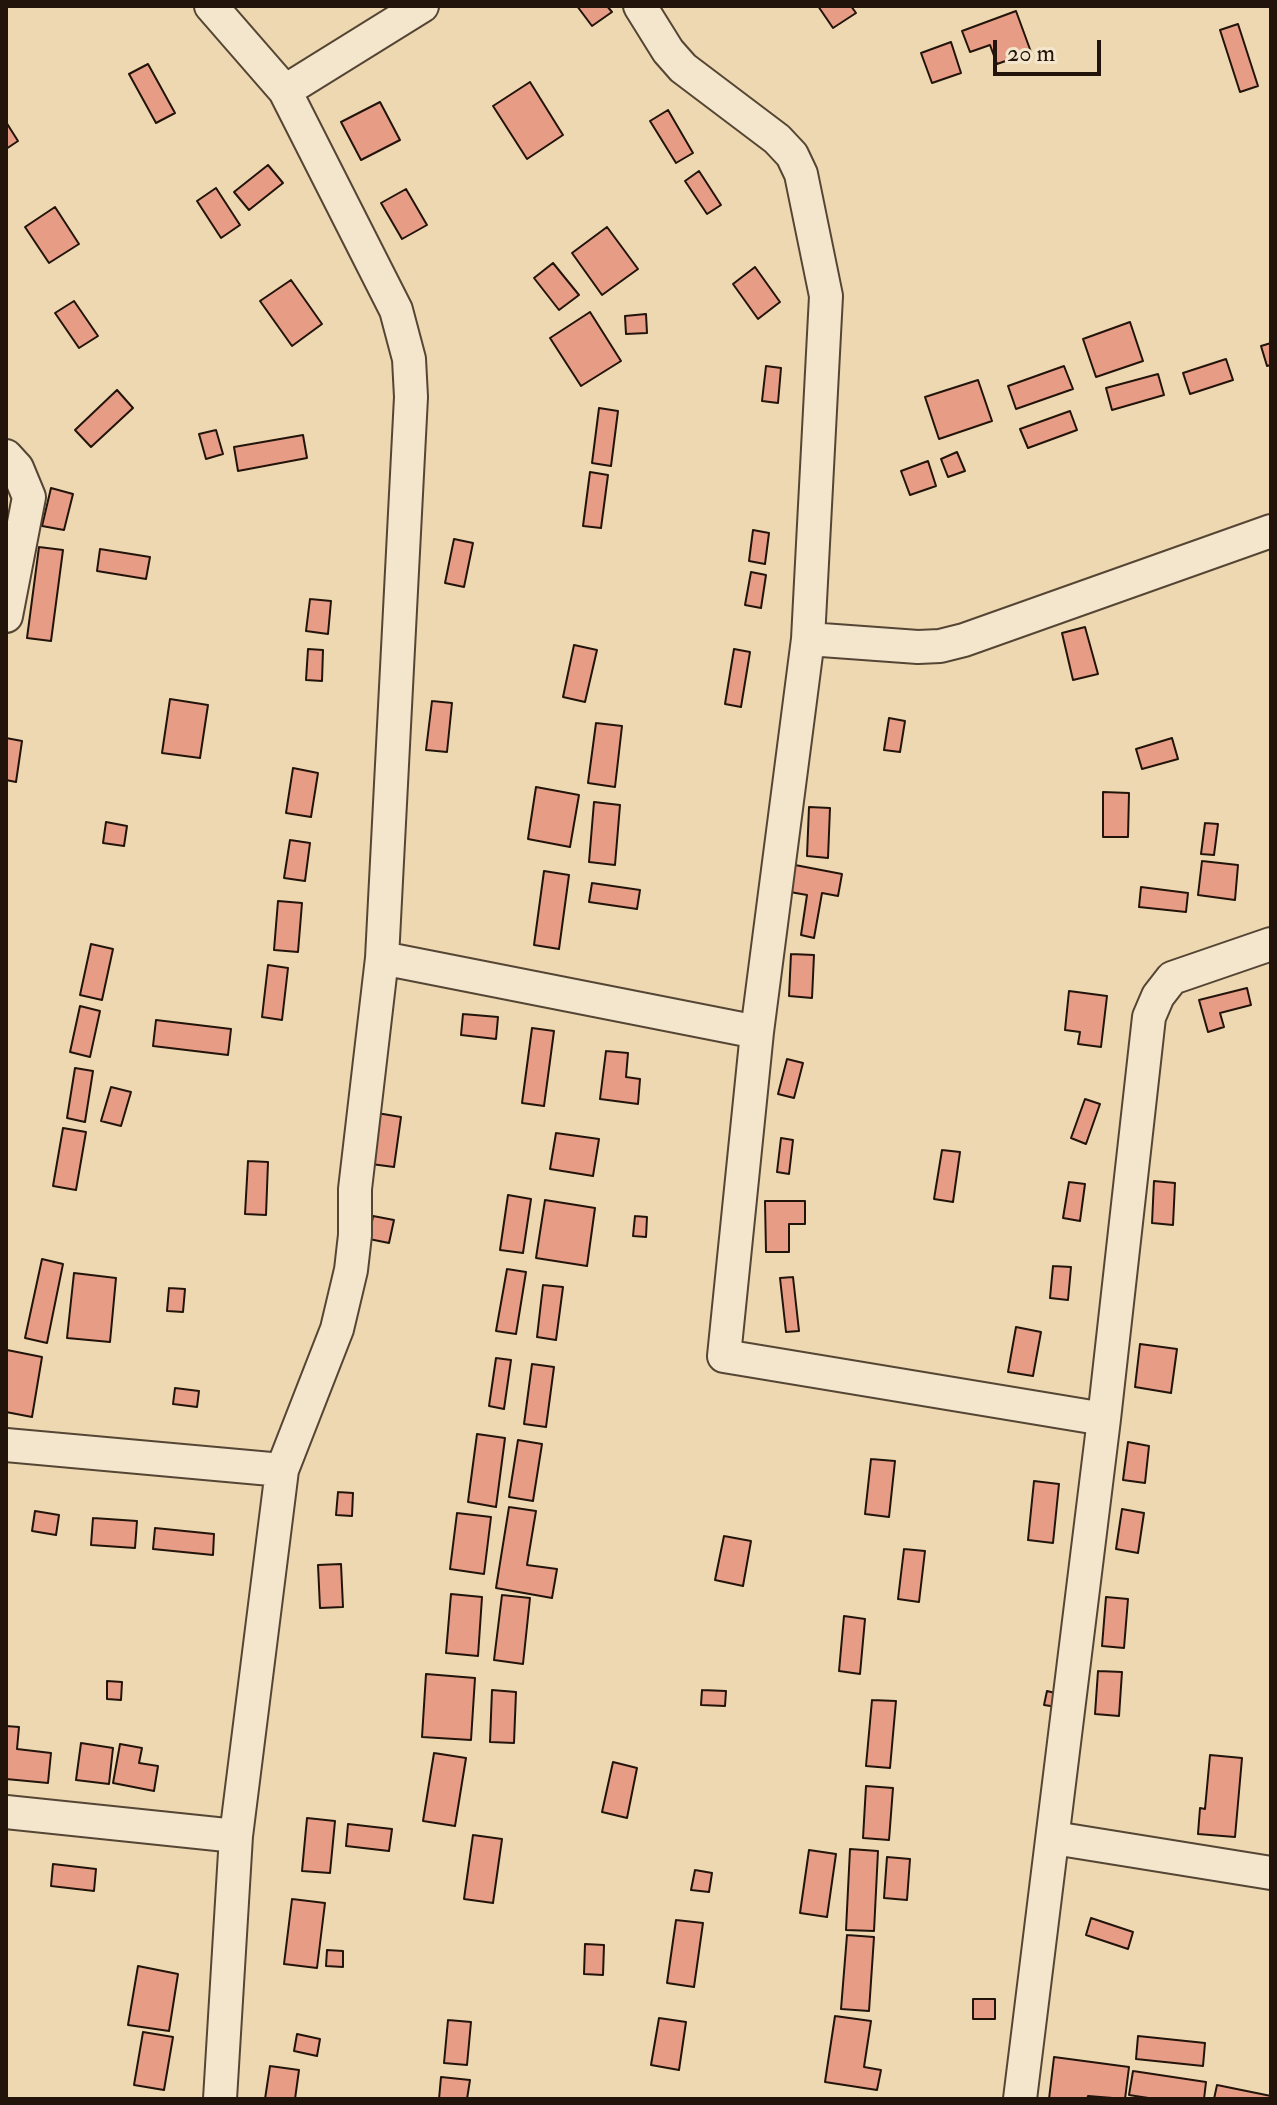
<!DOCTYPE html>
<style>
body{margin:0}
#map{position:relative;width:1277px;height:2105px;overflow:hidden;background:#eed8b1;font-family:"IM FELL Double Pica",serif}
canvas{display:block}
.frame{position:absolute;inset:0;border:8px solid #22140a;pointer-events:none}
.scale{position:absolute;left:993px;top:40px;width:108px;height:36px;box-sizing:border-box;border:4px solid #22140a;border-top:0;padding-left:10px;font-size:24px;line-height:28px;white-space:nowrap;color:#22140a;-webkit-text-stroke:6px #f4e6cc;paint-order:stroke}
</style>
<div id="map">
<canvas width="1277" height="2105"></canvas>
<div class="frame"></div>
<div class="scale">20 m</div>
</div>
<script>
const context = document.querySelector('canvas').getContext('2d');
context.lineJoin = 'round';
function fill(path, color) { context.fillStyle = color; context.fill(path, 'evenodd'); }
const shape = rows => new Path2D(rows.map(r => 'M' + r).join(''));
function trace(path, color, width, dash) { context.strokeStyle = color; context.lineWidth = width; context.lineCap = dash ? 'butt' : 'round'; context.setLineDash(dash || []); context.stroke(path); }
const building = shape([
 [577,6,607,6,612,12,592,26,577,6],
 [818,6,851,6,856,13,833,28,818,6],
 [1016,11,1031,52,997,64,990,45,970,52,962,31,1016,11],
 [1238,24,1258,86,1240,92,1220,30,1238,24],
 [951,42,961,73,932,83,921,53,951,42],
 [148,64,175,113,156,123,129,74,148,64],
 [530,82,563,135,527,159,493,106,530,82],
 [380,102,400,140,361,160,341,122,380,102],
 [668,110,693,153,676,163,650,121,668,110],
 [6,122,18,141,6,149,6,122],
 [268,165,283,183,249,210,234,192,268,165],
 [699,171,721,205,707,214,685,181,699,171],
 [216,188,240,225,221,238,197,201,216,188],
 [406,189,427,225,402,239,381,203,406,189],
 [55,207,79,244,49,263,25,227,55,207],
 [607,227,638,269,602,295,572,253,607,227],
 [553,263,579,295,559,310,534,278,553,263],
 [755,267,780,302,758,319,733,284,755,267],
 [291,280,322,324,292,346,260,301,291,280],
 [74,301,98,336,79,348,55,313,74,301],
 [590,312,621,361,581,386,550,338,590,312],
 [646,314,647,333,626,334,625,316,646,314],
 [1130,322,1143,361,1096,377,1083,339,1130,322],
 [1271,343,1271,365,1267,366,1261,346,1271,343],
 [1226,359,1233,380,1190,394,1183,373,1226,359],
 [766,366,781,368,778,403,762,401,766,366],
 [1064,366,1073,389,1016,409,1008,386,1064,366],
 [1158,374,1164,395,1112,410,1106,388,1158,374],
 [978,380,992,421,939,439,925,397,978,380],
 [117,390,133,408,91,447,75,430,117,390],
 [599,408,618,411,611,466,592,463,599,408],
 [1070,411,1077,430,1028,448,1020,429,1070,411],
 [216,430,223,454,206,459,199,434,216,430],
 [303,435,307,458,238,471,234,447,303,435],
 [957,452,965,471,948,477,941,459,957,452],
 [928,461,936,486,910,495,901,471,928,461],
 [590,472,608,475,601,528,583,526,590,472],
 [51,488,73,494,64,530,42,526,51,488],
 [753,530,769,533,765,564,749,561,753,530],
 [454,539,473,543,464,587,445,583,454,539],
 [39,547,63,550,51,641,27,638,39,547],
 [100,549,150,557,146,579,97,571,100,549],
 [751,572,766,575,761,608,745,605,751,572],
 [310,599,331,601,328,634,306,631,310,599],
 [1085,627,1098,674,1073,680,1062,633,1085,627],
 [574,645,597,650,585,702,563,697,574,645],
 [308,649,323,650,322,681,306,680,308,649],
 [734,649,750,652,741,707,725,704,734,649],
 [170,699,208,705,200,758,162,753,170,699],
 [432,701,452,703,447,752,426,750,432,701],
 [889,718,905,721,900,752,884,750,889,718],
 [596,723,622,726,615,787,588,783,596,723],
 [6,738,22,741,16,782,6,780,6,738],
 [1172,738,1178,759,1142,769,1136,749,1172,738],
 [293,768,318,773,311,817,286,813,293,768],
 [536,787,579,795,570,847,528,839,536,787],
 [1103,792,1129,793,1128,837,1103,837,1103,792],
 [594,802,620,805,615,865,589,862,594,802],
 [809,807,830,808,828,858,807,856,809,807],
 [106,822,127,826,124,846,103,843,106,822],
 [1205,823,1218,824,1214,855,1201,854,1205,823],
 [290,840,310,843,305,881,284,878,290,840],
 [1202,861,1238,865,1235,900,1198,895,1202,861],
 [795,865,842,874,838,896,822,893,814,938,801,935,807,895,790,892,795,865],
 [544,871,569,875,559,949,534,945,544,871],
 [592,883,640,890,637,909,589,902,592,883],
 [1141,887,1188,893,1186,912,1139,907,1141,887],
 [278,901,302,903,298,952,274,950,278,901],
 [91,944,113,949,102,1000,80,995,91,944],
 [791,954,814,955,812,998,789,996,791,954],
 [268,965,288,968,282,1020,262,1017,268,965],
 [1247,988,1251,1005,1220,1013,1224,1027,1208,1032,1199,1000,1247,988],
 [1069,991,1107,996,1101,1047,1078,1044,1080,1032,1065,1030,1069,991],
 [80,1006,100,1011,90,1057,70,1052,80,1006],
 [463,1014,498,1017,496,1039,461,1035,463,1014],
 [156,1020,231,1029,228,1055,153,1046,156,1020],
 [532,1028,554,1031,544,1106,522,1103,532,1028],
 [606,1051,628,1053,626,1077,640,1079,638,1104,600,1099,606,1051],
 [787,1059,803,1063,794,1098,778,1094,787,1059],
 [75,1068,93,1071,85,1122,67,1118,75,1068],
 [111,1087,131,1092,121,1126,101,1121,111,1087],
 [1085,1099,1100,1104,1086,1144,1071,1138,1085,1099],
 [377,1113,401,1117,394,1167,371,1164,377,1113],
 [63,1128,86,1132,76,1190,53,1186,63,1128],
 [556,1133,599,1139,593,1176,550,1169,556,1133],
 [781,1138,793,1140,789,1174,777,1172,781,1138],
 [942,1150,960,1152,953,1202,934,1199,942,1150],
 [248,1161,268,1162,266,1215,245,1214,248,1161],
 [1154,1181,1175,1183,1173,1225,1152,1223,1154,1181],
 [1069,1182,1085,1184,1080,1221,1063,1218,1069,1182],
 [508,1195,531,1199,523,1253,500,1250,508,1195],
 [545,1200,595,1208,587,1266,536,1258,545,1200],
 [765,1201,805,1201,805,1224,789,1224,789,1252,766,1252,765,1201],
 [373,1216,394,1220,389,1243,369,1239,373,1216],
 [635,1216,647,1217,646,1237,633,1236,635,1216],
 [42,1259,63,1264,47,1343,25,1338,42,1259],
 [1053,1266,1071,1267,1068,1300,1050,1298,1053,1266],
 [507,1269,526,1272,516,1334,496,1331,507,1269],
 [74,1273,116,1278,110,1342,67,1338,74,1273],
 [793,1277,799,1331,786,1332,780,1278,793,1277],
 [543,1285,563,1287,556,1340,537,1337,543,1285],
 [169,1288,185,1289,183,1312,167,1311,169,1288],
 [1016,1327,1041,1332,1033,1376,1008,1372,1016,1327],
 [1140,1344,1177,1349,1171,1393,1135,1387,1140,1344],
 [7,1350,42,1357,32,1417,6,1412,7,1350],
 [496,1358,511,1360,504,1409,489,1406,496,1358],
 [532,1364,554,1367,546,1427,524,1424,532,1364],
 [175,1388,199,1391,197,1407,173,1404,175,1388],
 [477,1434,505,1438,496,1507,468,1502,477,1434],
 [518,1440,542,1444,533,1501,509,1497,518,1440],
 [1128,1442,1149,1446,1145,1483,1123,1480,1128,1442],
 [871,1459,895,1461,889,1517,865,1514,871,1459],
 [1034,1481,1059,1484,1053,1543,1028,1540,1034,1481],
 [338,1492,353,1493,352,1516,336,1515,338,1492],
 [509,1507,536,1511,527,1565,557,1569,552,1598,496,1588,509,1507],
 [1122,1509,1144,1513,1138,1553,1116,1549,1122,1509],
 [35,1511,59,1515,56,1535,32,1531,35,1511],
 [457,1513,491,1517,484,1574,450,1569,457,1513],
 [93,1518,137,1521,135,1548,91,1545,93,1518],
 [155,1528,214,1534,213,1555,153,1549,155,1528],
 [724,1536,751,1541,743,1586,715,1580,724,1536],
 [904,1549,925,1551,919,1602,898,1599,904,1549],
 [341,1564,343,1607,320,1608,318,1565,341,1564],
 [451,1594,482,1597,478,1656,446,1653,451,1594],
 [502,1595,530,1598,523,1664,494,1660,502,1595],
 [1106,1597,1128,1599,1124,1648,1102,1646,1106,1597],
 [844,1616,865,1619,860,1674,839,1671,844,1616],
 [1098,1671,1122,1672,1119,1716,1095,1714,1098,1671],
 [426,1674,475,1678,471,1740,422,1737,426,1674],
 [107,1681,122,1682,121,1700,107,1699,107,1681],
 [492,1690,516,1692,514,1743,490,1742,492,1690],
 [702,1690,726,1691,725,1706,701,1705,702,1690],
 [1047,1691,1059,1694,1057,1707,1044,1705,1047,1691],
 [872,1700,896,1701,890,1768,866,1766,872,1700],
 [6,1726,19,1727,17,1749,51,1753,48,1783,6,1779,6,1726],
 [81,1743,113,1748,109,1784,76,1780,81,1743],
 [120,1744,142,1748,139,1763,158,1766,154,1791,113,1783,120,1744],
 [434,1753,466,1758,455,1826,423,1821,434,1753],
 [1210,1755,1242,1758,1235,1837,1198,1834,1200,1808,1205,1809,1210,1755],
 [613,1762,637,1768,627,1818,602,1812,613,1762],
 [866,1786,893,1788,889,1840,863,1838,866,1786],
 [307,1818,335,1821,330,1873,302,1871,307,1818],
 [348,1824,392,1829,389,1851,346,1846,348,1824],
 [473,1835,502,1839,493,1903,464,1899,473,1835],
 [850,1849,878,1851,874,1931,846,1930,850,1849],
 [809,1850,836,1854,827,1917,800,1913,809,1850],
 [887,1857,910,1859,907,1900,884,1898,887,1857],
 [53,1864,96,1869,94,1891,51,1886,53,1864],
 [695,1870,712,1873,709,1892,691,1890,695,1870],
 [292,1899,325,1903,317,1968,284,1964,292,1899],
 [1091,1918,1133,1932,1128,1949,1086,1935,1091,1918],
 [676,1920,703,1923,694,1987,667,1983,676,1920],
 [847,1935,874,1937,869,2011,841,2009,847,1935],
 [585,1944,604,1945,603,1975,584,1974,585,1944],
 [327,1950,343,1951,343,1967,326,1966,327,1950],
 [138,1966,178,1974,169,2031,128,2025,138,1966],
 [973,1999,995,1999,995,2019,973,2019,973,1999],
 [835,2016,871,2021,864,2067,881,2070,877,2090,825,2082,835,2016],
 [659,2018,686,2022,679,2070,651,2065,659,2018],
 [448,2020,471,2022,467,2065,444,2063,448,2020],
 [143,2032,173,2037,164,2090,134,2085,143,2032],
 [297,2034,320,2039,317,2056,294,2051,297,2034],
 [1138,2036,1205,2043,1203,2066,1136,2059,1138,2036],
 [1054,2057,1129,2067,1125,2099,1088,2096,1087,2099,1049,2099,1054,2057],
 [270,2066,299,2070,295,2099,265,2099,270,2066],
 [1133,2071,1206,2082,1204,2099,1155,2099,1129,2095,1133,2071],
 [441,2077,470,2080,467,2099,439,2099,441,2077],
 [1217,2085,1271,2096,1271,2099,1214,2099,1217,2085]
]);
const street = shape([
 [211,6,285,91,396,310,409,359,411,397,382,958,355,1189,355,1235,351,1270,337,1329,282,1470,236,1836,220,2099],
 [640,6,668,51,683,68,777,139,792,155,801,174,826,296,808,639,757,1032,724,1356,1104,1419],
 [285,91,422,6],
 [6,456,17,468,29,497,6,616],
 [808,639,918,647,940,646,964,640,1271,531],
 [382,958,757,1032],
 [6,1445,282,1470],
 [6,1812,236,1836],
 [1054,1838,1271,1873],
 [1020,2099,1104,1419,1149,1017,1158,996,1172,978,1271,944]
]);
fill(building, '#e79d85');
trace(building, '#22140a', 2);
trace(street, '#554534', 36);
trace(street, '#f4e6cc', 32);
</script>
